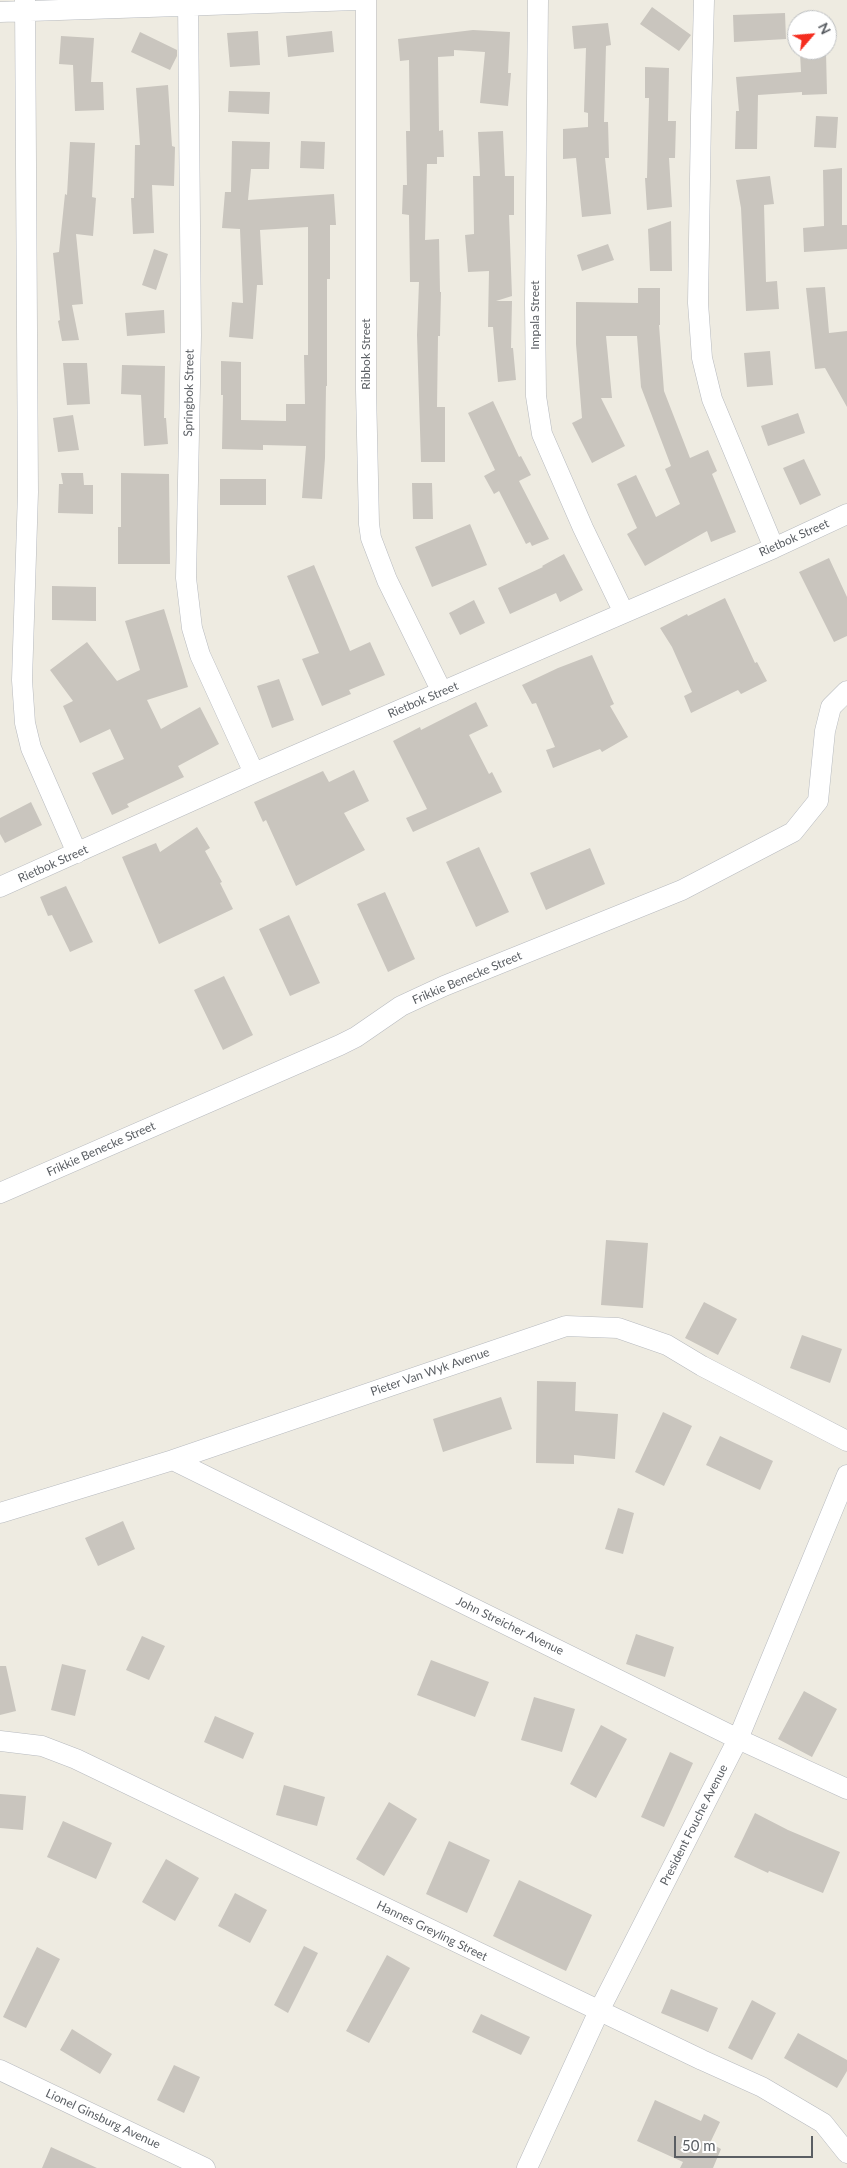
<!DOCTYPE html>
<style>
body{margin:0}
#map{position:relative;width:847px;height:2168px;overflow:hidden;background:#eeebe1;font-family:Lato,sans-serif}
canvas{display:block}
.north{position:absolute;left:787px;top:10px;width:50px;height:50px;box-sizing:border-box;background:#fff;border:1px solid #bdbfc1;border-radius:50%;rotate:63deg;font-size:14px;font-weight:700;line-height:20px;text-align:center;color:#5a5e63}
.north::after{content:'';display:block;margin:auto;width:18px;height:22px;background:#f52d1f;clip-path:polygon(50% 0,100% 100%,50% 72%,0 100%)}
.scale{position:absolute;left:674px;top:2136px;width:139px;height:22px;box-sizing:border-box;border:2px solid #5a5e63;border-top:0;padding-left:6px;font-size:15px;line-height:18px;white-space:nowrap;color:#5a5e63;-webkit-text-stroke:4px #fff;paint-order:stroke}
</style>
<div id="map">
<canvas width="847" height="2168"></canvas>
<div class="north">N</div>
<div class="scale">50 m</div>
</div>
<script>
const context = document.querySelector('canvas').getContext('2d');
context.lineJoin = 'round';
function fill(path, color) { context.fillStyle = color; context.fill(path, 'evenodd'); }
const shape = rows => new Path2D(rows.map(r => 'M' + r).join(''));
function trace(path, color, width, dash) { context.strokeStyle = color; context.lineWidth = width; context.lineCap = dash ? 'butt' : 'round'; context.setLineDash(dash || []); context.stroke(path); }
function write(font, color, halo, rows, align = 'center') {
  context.font = font + ' Lato,sans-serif'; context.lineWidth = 4; context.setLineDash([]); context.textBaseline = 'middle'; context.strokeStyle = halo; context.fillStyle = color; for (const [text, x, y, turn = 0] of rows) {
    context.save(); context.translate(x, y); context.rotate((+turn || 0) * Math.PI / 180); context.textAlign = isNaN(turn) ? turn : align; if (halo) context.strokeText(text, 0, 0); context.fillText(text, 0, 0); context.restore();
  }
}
const building = shape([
 [652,7,691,35,679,51,640,24],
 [785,13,786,39,734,42,733,15],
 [608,23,611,45,606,46,604,122,608,122,609,158,605,158,611,214,582,217,576,158,563,159,563,129,588,127,588,113,584,112,586,48,574,49,572,26],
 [473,30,510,32,508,73,511,73,508,106,480,103,485,52,454,50,454,56,438,57,439,131,443,130,444,157,437,157,437,164,427,164,425,240,439,239,440,292,441,292,440,336,438,336,437,407,445,407,445,462,421,462,417,335,419,282,410,282,409,215,402,214,403,185,407,185,406,131,410,131,409,60,400,61,398,39],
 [258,31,260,65,230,67,227,33],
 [332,31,334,52,288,57,286,36],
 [140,32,177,50,177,56,170,70,131,52],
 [61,36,94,38,91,82,103,82,104,110,75,111,73,65,59,64],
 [826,52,827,94,802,95,802,92,758,95,757,149,735,149,736,111,739,111,736,77,801,72,800,53],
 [645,67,669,68,668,121,676,121,675,158,669,158,672,207,647,210,645,178,647,178,649,98,645,98],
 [168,85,172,146,175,147,174,186,152,185,154,233,133,234,131,198,134,198,135,145,140,145,136,88],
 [229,91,270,92,269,114,228,112],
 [816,116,838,117,836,148,814,147],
 [503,131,505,176,514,176,514,215,509,215,512,296,496,301,512,301,511,348,513,348,516,380,498,382,493,327,488,327,489,271,468,272,465,235,474,234,473,176,480,176,478,132],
 [232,141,270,142,269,169,251,169,248,200,334,194,336,225,330,225,330,279,327,279,327,386,326,386,325,458,322,499,302,498,306,446,263,445,263,450,222,449,223,395,221,395,221,361,241,362,241,420,286,421,286,404,305,404,304,355,308,355,308,227,260,230,263,285,257,285,253,339,229,337,232,302,243,303,240,229,222,228,225,192,231,192],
 [301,141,325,142,324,169,300,168],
 [70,142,95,143,92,197,96,198,93,236,76,234,83,304,72,305,79,340,62,341,58,321,60,320,53,253,59,252,65,194,67,195],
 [842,168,842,225,847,225,847,249,804,252,803,228,824,226,823,170],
 [770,176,774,204,764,205,766,282,777,281,779,309,746,311,741,208,736,180],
 [671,221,672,271,650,271,648,229],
 [608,244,614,260,582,271,577,255],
 [154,249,168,254,156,290,142,285],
 [825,287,829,333,847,331,847,407,825,368,815,369,806,288],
 [638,288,660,288,660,325,659,325,664,391,690,458,708,450,717,471,712,474,736,532,711,542,707,531,645,566,627,534,637,528,617,484,636,475,656,517,680,504,665,469,671,466,641,387,637,336,606,336,612,398,601,398,625,446,592,463,572,423,582,418,576,344,576,302,638,303],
 [164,310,165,333,127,336,125,313],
 [770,351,773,385,747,387,744,353],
 [63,363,87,363,90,404,67,405],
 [122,365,165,366,164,418,166,418,168,444,144,446,141,395,121,394],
 [493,401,519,457,521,456,531,475,519,481,549,539,532,546,530,542,526,544,499,491,494,494,484,476,495,470,468,413],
 [798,413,805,433,768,446,761,426],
 [73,415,79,450,58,452,53,418],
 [804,459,821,495,800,505,783,468],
 [61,473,83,473,84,485,93,485,93,514,58,513,59,484,63,484],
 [121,473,169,474,170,564,118,564,118,527,121,527],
 [220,479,266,479,266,505,220,505],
 [412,483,432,483,433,519,413,519],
 [470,524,487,565,432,587,415,547],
 [564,554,583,590,560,602,556,593,510,614,498,588,543,567,542,566],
 [829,558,847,597,847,636,834,642,799,572],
 [314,565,350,651,370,642,385,675,349,690,351,694,322,706,302,659,319,653,287,576],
 [52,586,96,587,96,621,52,620],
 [725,598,755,663,757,662,767,681,741,694,738,690,691,713,684,696,692,692,672,647,660,628,687,614,688,616],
 [474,600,485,623,460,635,449,613],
 [164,609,188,687,147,700,161,729,200,707,219,744,178,766,184,777,127,804,129,807,112,815,92,773,124,759,110,729,80,743,63,706,73,701,50,670,87,642,117,681,140,670,125,621],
 [592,655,614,704,610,706,628,737,602,752,600,749,553,768,546,750,555,747,536,703,532,704,522,685,558,668],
 [279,679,294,720,272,728,257,686],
 [476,702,488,726,469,735,489,774,492,772,502,792,413,832,406,818,427,809,393,741,420,727,421,730],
 [354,770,369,801,344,813,365,850,296,886,266,820,263,822,254,802,323,771,329,782],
 [31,802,42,825,5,843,0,834,0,818],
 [197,827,210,848,205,851,222,882,220,883,233,909,159,944,122,857,156,843,160,852],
 [479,847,509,912,476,927,446,862],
 [590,848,605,884,546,910,530,873],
 [66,886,93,942,70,952,52,915,48,916,40,897],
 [385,892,415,959,388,972,357,904],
 [289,915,320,983,290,996,259,929],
 [224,976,253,1035,223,1050,194,990],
 [606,1240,648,1243,643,1308,601,1305],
 [704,1302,737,1319,718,1355,685,1338],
 [802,1335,842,1349,830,1383,790,1368],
 [537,1381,576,1382,575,1411,618,1414,615,1459,574,1455,574,1464,536,1463],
 [501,1397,512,1429,443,1452,433,1419],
 [663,1412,692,1426,664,1486,635,1472],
 [720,1436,773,1461,760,1490,706,1465],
 [618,1508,634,1513,623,1554,605,1549],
 [123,1521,135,1549,98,1566,85,1538],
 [636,1634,674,1647,665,1677,626,1664],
 [142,1636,165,1646,149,1680,126,1670],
 [431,1660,489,1682,475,1717,417,1695],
 [62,1664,86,1670,75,1716,51,1710],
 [0,1666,6,1666,16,1711,0,1715],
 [804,1691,837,1709,812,1757,778,1739],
 [534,1697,575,1709,562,1752,521,1740],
 [215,1716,254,1733,243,1759,204,1742],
 [601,1725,627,1739,596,1798,570,1784],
 [670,1752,693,1763,664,1827,641,1817],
 [284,1785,325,1797,317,1826,276,1815],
 [0,1794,26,1796,23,1830,0,1828],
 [389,1802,417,1819,384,1876,356,1859],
 [755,1813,788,1830,840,1852,823,1893,769,1871,768,1873,734,1857],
 [63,1821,112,1843,96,1879,47,1857],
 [449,1841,490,1860,467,1913,426,1894],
 [166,1859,199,1878,175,1921,142,1902],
 [519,1880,592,1915,566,1971,493,1936],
 [235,1893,267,1910,250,1943,218,1926],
 [304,1946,318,1953,288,2013,274,2005],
 [37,1947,60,1959,26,2028,3,2017],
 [387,1955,410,1968,369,2043,346,2031],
 [671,1989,718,2008,708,2032,661,2013],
 [752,2000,776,2013,752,2060,728,2048],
 [481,2014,530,2037,521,2055,472,2032],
 [72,2029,112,2054,100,2074,60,2050],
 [798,2033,847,2060,847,2071,837,2088,784,2058],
 [174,2065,200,2077,184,2113,157,2100],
 [655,2100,701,2121,704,2114,720,2122,710,2143,721,2149,713,2168,680,2168,683,2162,637,2141],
 [51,2147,97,2168,42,2168]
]);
const minor = shape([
 [25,0,28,492,22,680,25,723,31,748,77,853],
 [188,0,191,335,186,578,192,628,200,655,254,773],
 [366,0,366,390,369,524,371,538,387,580,442,692],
 [538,0,535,303,536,396,542,434,583,528,624,613],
 [704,0,701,116,698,303,702,358,712,399,774,548],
 [0,12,356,0],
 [0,887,254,773,774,548,847,514],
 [0,1193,340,1045,356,1037,401,1006,444,986,682,890,793,832,818,801,825,731,831,707,847,691],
 [173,1460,738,1739,847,1789],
 [0,1513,173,1460,566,1326,618,1328,667,1345,702,1366,847,1441],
 [0,1741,42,1746,76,1759,702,2060,762,2087,823,2123,847,2153],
 [0,2070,205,2168],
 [527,2168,599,2011,738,1739,847,1475]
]);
const streetNames = [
 ["Impala Street",535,315,-90],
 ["Ribbok Street",366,354,-90],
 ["Springbok Street",189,393,-89],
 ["Rietbok Street",794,538,-24],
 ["Rietbok Street",423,700,-23],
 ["Rietbok Street",53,864,-24],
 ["Frikkie Benecke Street",467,978,-23],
 ["Frikkie Benecke Street",101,1149,-24],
 ["Pieter Van Wyk Avenue",430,1372,-19],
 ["John Streicher Avenue",510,1626,26],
 ["President Fouche Avenue",694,1825,-63],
 ["Hannes Greyling Street",432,1931,26],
 ["Lionel Ginsburg Avenue",103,2119,25]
];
fill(building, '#c9c5be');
trace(minor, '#b7babf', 21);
trace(minor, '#fff', 20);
write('12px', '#5a5e63', '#fff', streetNames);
</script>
